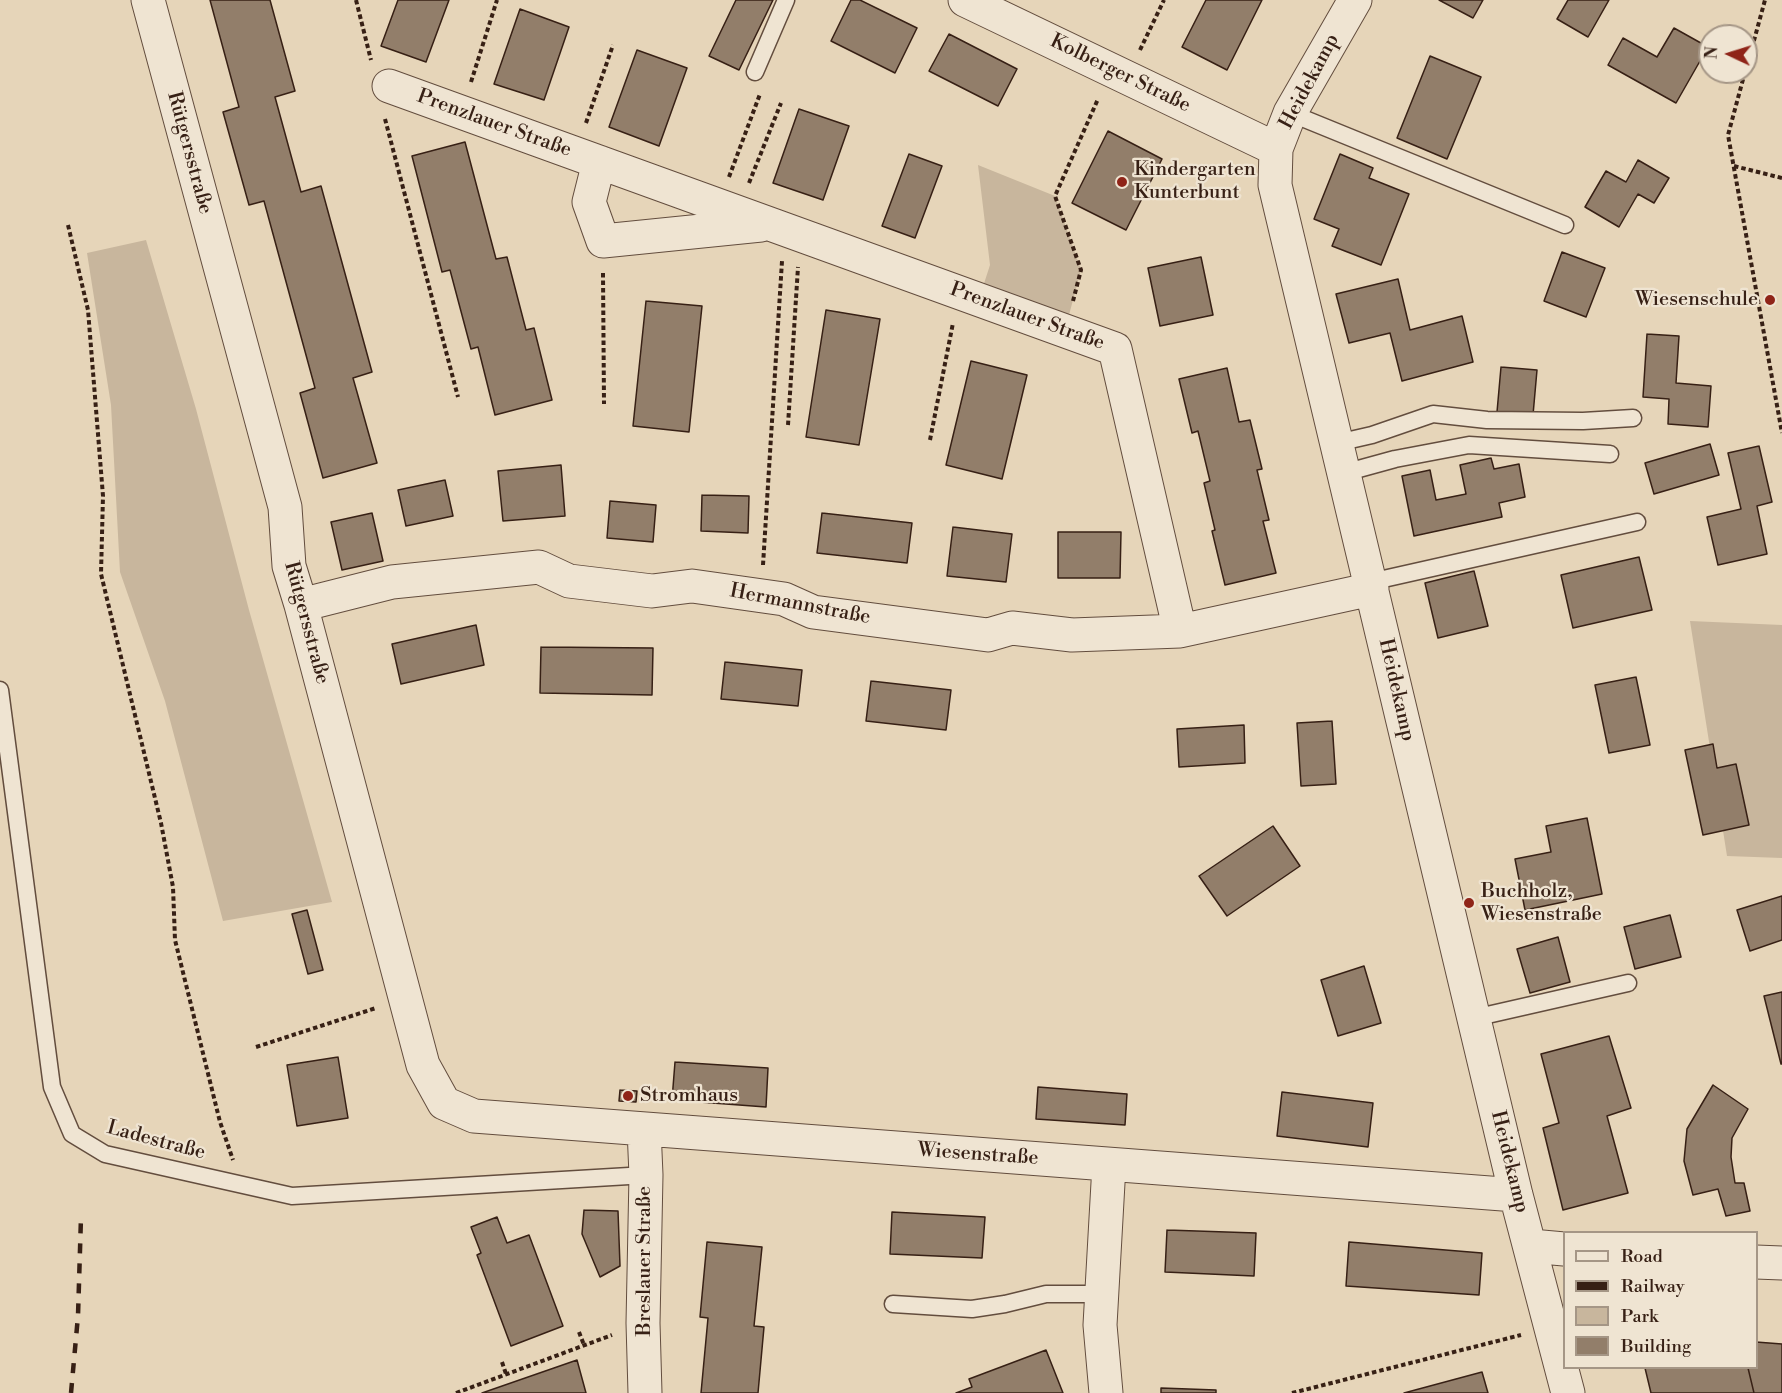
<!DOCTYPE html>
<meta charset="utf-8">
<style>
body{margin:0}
#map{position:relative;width:1782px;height:1393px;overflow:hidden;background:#e6d5b9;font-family:"Libre Bodoni",serif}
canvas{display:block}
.legend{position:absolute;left:1563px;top:1231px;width:195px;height:138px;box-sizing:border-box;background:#efe4d2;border:2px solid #a59686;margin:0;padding:8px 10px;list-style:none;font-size:18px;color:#372015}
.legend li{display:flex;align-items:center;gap:12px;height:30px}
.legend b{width:30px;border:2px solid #a59686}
.north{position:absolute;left:1698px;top:24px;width:60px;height:60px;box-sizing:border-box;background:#efe4d2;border:2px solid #a59686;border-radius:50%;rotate:274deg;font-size:16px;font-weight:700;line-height:24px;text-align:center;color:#372015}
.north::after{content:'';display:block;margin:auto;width:21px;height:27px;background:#8f2418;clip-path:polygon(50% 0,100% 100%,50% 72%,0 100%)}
</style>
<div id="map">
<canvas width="1782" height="1393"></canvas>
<ul class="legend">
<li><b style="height:8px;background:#efe4d2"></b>Road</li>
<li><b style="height:8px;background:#372015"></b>Railway</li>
<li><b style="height:16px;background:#c8b69d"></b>Park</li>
<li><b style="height:16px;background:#927e6a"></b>Building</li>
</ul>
<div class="north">N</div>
</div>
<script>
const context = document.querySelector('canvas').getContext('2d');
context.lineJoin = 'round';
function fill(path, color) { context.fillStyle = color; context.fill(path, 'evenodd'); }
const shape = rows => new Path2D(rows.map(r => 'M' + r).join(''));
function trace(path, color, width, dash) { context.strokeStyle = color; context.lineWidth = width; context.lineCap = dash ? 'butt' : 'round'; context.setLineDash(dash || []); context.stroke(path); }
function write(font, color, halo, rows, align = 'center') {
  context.font = font + ' "Libre Bodoni",serif'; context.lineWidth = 4.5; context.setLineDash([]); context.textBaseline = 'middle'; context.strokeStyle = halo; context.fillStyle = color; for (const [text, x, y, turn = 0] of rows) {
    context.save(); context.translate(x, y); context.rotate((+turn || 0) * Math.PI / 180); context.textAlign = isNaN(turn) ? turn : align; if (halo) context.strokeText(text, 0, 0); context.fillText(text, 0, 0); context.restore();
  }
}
const green = shape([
 [978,165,1055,196,1081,270,1065,330,979,299,990,265],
 [146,240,196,409,249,610,332,902,223,921,165,701,120,572,111,405,87,253],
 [1690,621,1782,625,1782,858,1727,856]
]);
const building = shape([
 [210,0,270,0,295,91,275,97,301,192,321,186,372,372,353,378,377,463,323,478,300,393,315,388,264,201,249,205,223,112,239,107,210,0],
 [398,0,449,0,426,62,381,46,398,0],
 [736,0,773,0,739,70,709,56,736,0],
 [851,0,860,0,917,28,895,73,831,41,851,0],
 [1206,0,1262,0,1227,70,1182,47,1206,0],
 [1439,0,1483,0,1473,18,1439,0],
 [1568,0,1609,0,1588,37,1557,19,1568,0],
 [520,9,569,27,544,100,494,84,520,9],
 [1674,28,1708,47,1676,103,1608,65,1623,38,1657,57,1674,28],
 [949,34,1017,69,998,106,929,71,949,34],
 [637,50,687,68,659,146,609,127,637,50],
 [1430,56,1481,77,1447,159,1397,138,1430,56],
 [799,109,849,126,823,200,773,183,799,109],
 [1108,131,1162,159,1126,230,1072,203,1108,131],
 [465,142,496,259,507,257,526,330,534,328,552,400,495,415,478,347,471,349,450,270,442,272,412,156,465,142],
 [909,154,942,166,915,238,882,226,909,154],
 [1340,154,1373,168,1369,178,1409,194,1381,265,1332,246,1339,229,1314,219,1340,154],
 [1638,160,1669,178,1654,203,1638,194,1619,227,1585,207,1606,171,1626,182,1638,160],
 [1562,252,1605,268,1586,317,1544,301,1562,252],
 [1201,257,1213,315,1160,326,1148,268,1201,257],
 [1398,279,1410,330,1462,316,1473,362,1402,381,1390,333,1349,343,1336,294,1398,279],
 [646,301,702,306,689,432,633,426,646,301],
 [826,310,880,319,859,445,806,437,826,310],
 [1647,334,1679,336,1676,383,1711,386,1708,427,1668,424,1669,399,1643,397,1647,334],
 [971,361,1027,375,1002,479,946,465,971,361],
 [1501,367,1537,370,1533,415,1497,412,1501,367],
 [1227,368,1239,422,1250,420,1262,469,1257,470,1269,520,1263,521,1276,573,1225,585,1212,531,1215,530,1204,483,1210,481,1198,431,1192,433,1179,379,1227,368],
 [1710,444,1719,475,1654,494,1645,463,1710,444],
 [1759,446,1772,502,1757,506,1767,554,1718,565,1707,517,1741,509,1728,453,1759,446],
 [1491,458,1494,469,1519,464,1525,497,1499,503,1502,517,1414,536,1402,476,1430,470,1436,500,1466,494,1460,465,1491,458],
 [561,465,565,516,503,521,498,471,561,465],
 [445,480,453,516,406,526,398,490,445,480],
 [702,495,749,496,748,533,701,531,702,495],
 [610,501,656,505,653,542,607,538,610,501],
 [372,513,383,561,342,570,331,522,372,513],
 [822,513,912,523,907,563,817,553,822,513],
 [953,527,1012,534,1006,582,947,576,953,527],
 [1058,532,1121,532,1120,578,1058,578,1058,532],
 [1639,557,1652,610,1573,628,1561,575,1639,557],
 [1474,571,1488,626,1438,638,1425,583,1474,571],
 [476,625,484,665,401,684,392,644,476,625],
 [541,647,653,648,652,695,540,693,541,647],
 [725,662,802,670,798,706,721,699,725,662],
 [1636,677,1650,745,1609,753,1595,685,1636,677],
 [871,681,951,690,946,730,866,721,871,681],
 [1332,721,1336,784,1301,786,1297,723,1332,721],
 [1244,725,1245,763,1179,767,1177,729,1244,725],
 [1713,744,1717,768,1736,764,1749,825,1703,835,1685,750,1713,744],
 [1587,818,1602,894,1525,910,1515,859,1551,852,1546,826,1587,818],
 [1273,826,1300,866,1227,916,1199,876,1273,826],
 [1782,896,1782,940,1750,951,1737,910,1782,896],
 [307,910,323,970,308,974,292,914,307,910],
 [1670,915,1681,957,1635,969,1624,927,1670,915],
 [1558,937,1570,982,1530,993,1517,949,1558,937],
 [1364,966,1381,1023,1338,1036,1321,980,1364,966],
 [1782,992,1782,1064,1781,1064,1764,996,1782,992],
 [1609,1036,1631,1108,1607,1116,1628,1193,1563,1210,1543,1128,1559,1123,1541,1054,1609,1036],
 [338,1057,348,1118,297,1126,287,1065,338,1057],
 [675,1062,768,1068,766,1107,672,1100,675,1062],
 [1713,1085,1748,1109,1732,1138,1731,1157,1735,1183,1744,1183,1750,1211,1726,1216,1718,1189,1693,1195,1684,1161,1687,1129,1713,1085],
 [1038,1087,1127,1094,1125,1125,1036,1119,1038,1087],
 [620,1090,637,1091,636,1102,619,1101,620,1090],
 [1282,1092,1373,1103,1368,1147,1277,1136,1282,1092],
 [584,1210,618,1211,620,1266,600,1277,582,1234,584,1210],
 [892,1212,985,1217,982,1258,890,1254,892,1212],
 [497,1217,507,1243,529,1235,563,1326,511,1346,477,1255,481,1253,471,1227,497,1217],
 [1167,1230,1256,1233,1254,1276,1165,1272,1167,1230],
 [707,1242,762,1247,754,1326,764,1327,758,1393,701,1393,708,1318,700,1317,707,1242],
 [1349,1242,1482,1253,1479,1295,1346,1286,1349,1242],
 [1756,1342,1782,1344,1782,1393,1754,1393,1748,1368,1756,1368,1756,1342],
 [1046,1350,1063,1393,956,1393,972,1387,969,1379,1046,1350],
 [577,1360,586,1393,482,1393,577,1360],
 [1645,1368,1748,1368,1754,1393,1651,1393,1645,1368],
 [1482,1372,1488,1393,1404,1393,1482,1372],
 [1161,1388,1216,1390,1216,1393,1161,1393,1161,1388]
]);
const path = shape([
 [356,0,371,60],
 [1140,50,1164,0],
 [1746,70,1765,0],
 [1745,72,1728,135,1782,433],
 [471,82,497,0],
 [385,119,458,397],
 [586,123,613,45],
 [1734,166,1782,178],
 [729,177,760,94],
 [749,183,781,103],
 [68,225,88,310,103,496,101,574,161,823,173,887,175,940,220,1122,233,1160],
 [603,273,604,404],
 [1073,301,1081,270,1055,196,1098,99],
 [788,425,798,267],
 [930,440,953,323],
 [763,565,782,261],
 [256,1047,376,1008],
 [579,1332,584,1345],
 [502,1362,506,1374],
 [456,1393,612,1335],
 [1292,1393,1521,1335]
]);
const service = shape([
 [755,72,786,0],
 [1290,113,1565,225],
 [1337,443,1372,435,1433,414,1487,420,1583,421,1633,418],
 [1344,473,1395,459,1469,445,1610,454],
 [1370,582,1637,522],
 [0,690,52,1087,72,1134,105,1154,292,1196,646,1175],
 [1474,1018,1628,983],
 [893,1304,972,1309,1005,1304,1046,1294,1102,1294]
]);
const minor = shape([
 [148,0,285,507,289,566,301,605,423,1065,444,1103,474,1116,1516,1195],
 [965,0,1276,149],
 [1355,0,1290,113,1276,149,1275,185,1516,1195,1568,1393],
 [389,86,1115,349,1180,631],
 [599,162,589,202,603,241,761,225],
 [301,605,392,582,539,567,569,581,652,591,692,586,784,599,813,612,988,635,1012,628,1072,635,1180,631,1372,589],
 [644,1129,646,1175,643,1323,645,1393],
 [1531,1246,1564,1249],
 [1756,1262,1782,1263],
 [1106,1393,1100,1325,1109,1165]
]);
const rail = shape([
 [71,1393,78,1316,81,1217]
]);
const markers = [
 [1122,182,6,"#8f2418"],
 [1770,300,6,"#8f2418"],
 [1469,903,6,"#8f2418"],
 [628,1096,6,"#8f2418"]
];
const streetNames = [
 ["Kolberger Straße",1120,74,26],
 ["Heidekamp",1310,82,-62],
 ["Prenzlauer Straße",494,124,20],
 ["Rütgersstraße",189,153,75],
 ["Prenzlauer Straße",1027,317,20],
 ["Hermannstraße",800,605,11],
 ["Rütgersstraße",306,623,75],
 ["Heidekamp",1396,690,77],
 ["Ladestraße",156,1141,15],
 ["Wiesenstraße",978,1155,4],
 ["Heidekamp",1509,1162,76],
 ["Breslauer Straße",645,1261,-90]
];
const poiNames = [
 ["Kindergarten",1134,170],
 ["Kunterbunt",1134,193],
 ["Wiesenschule",1758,300,"right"],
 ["Buchholz,",1481,892],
 ["Wiesenstraße",1481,915],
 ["Stromhaus",640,1096]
];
fill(green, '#c8b69d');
fill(building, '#927e6a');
trace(building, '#372015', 1.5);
trace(service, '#634d3e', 19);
trace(minor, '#634d3e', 35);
trace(path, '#372015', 4, [4.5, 3]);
trace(service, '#efe4d2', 16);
trace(minor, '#efe4d2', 33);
trace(rail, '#372015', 4.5, [10, 10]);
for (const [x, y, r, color] of markers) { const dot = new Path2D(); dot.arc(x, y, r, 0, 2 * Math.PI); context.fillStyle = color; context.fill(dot); trace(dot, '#efe4d2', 2); }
write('20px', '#372015', '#efe4d2', streetNames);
write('20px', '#372015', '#efe4d2', poiNames, 'left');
</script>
